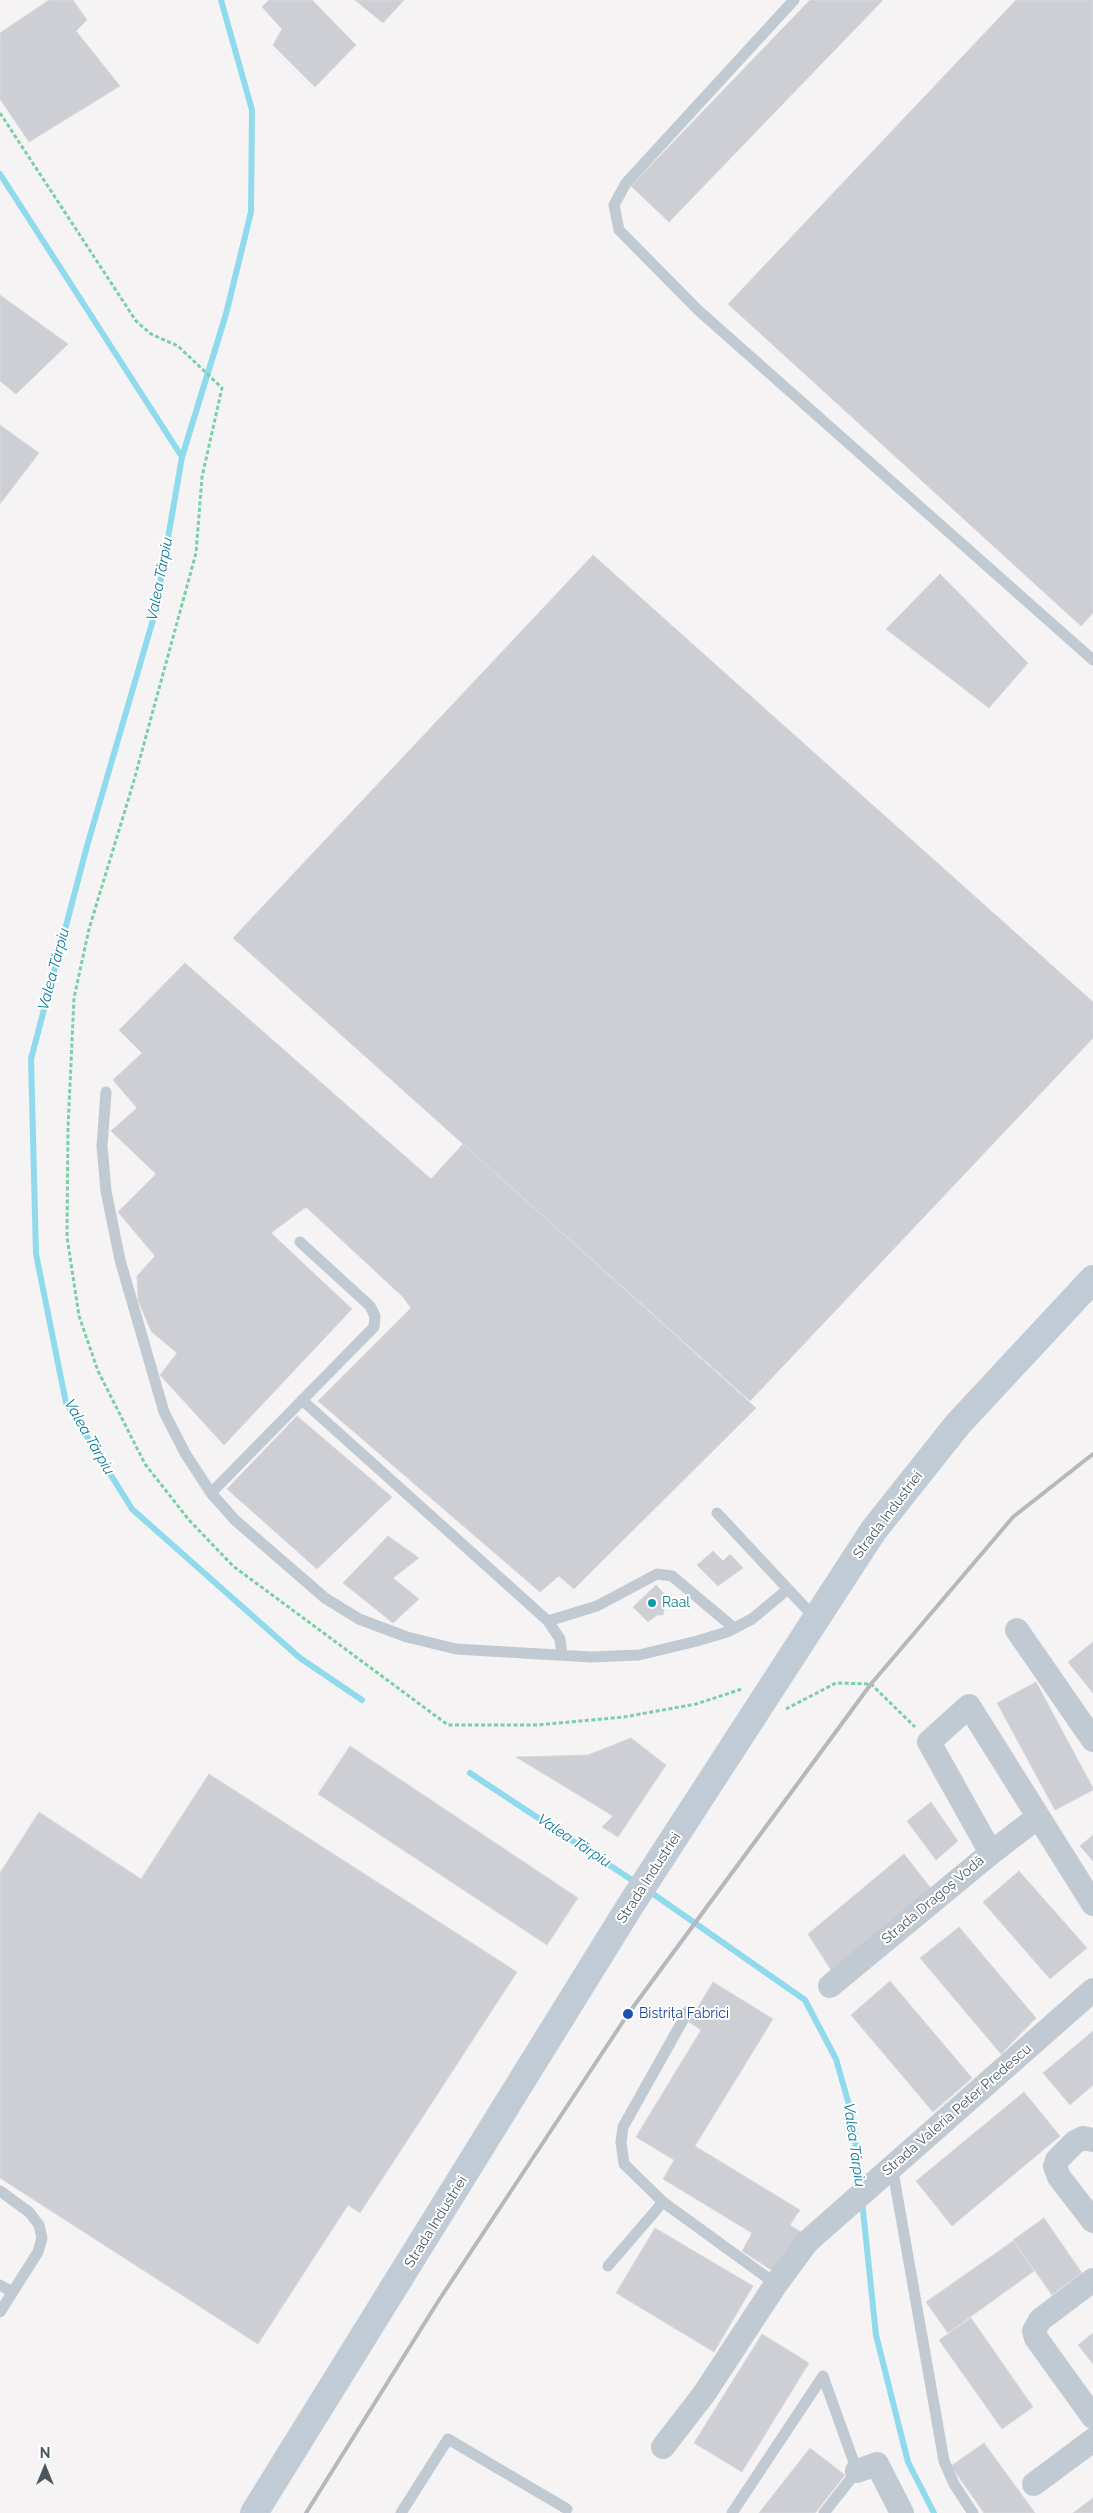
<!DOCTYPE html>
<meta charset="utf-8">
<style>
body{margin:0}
#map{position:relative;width:1093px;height:2513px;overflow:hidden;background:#f5f3f3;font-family:Raleway,sans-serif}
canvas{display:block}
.north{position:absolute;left:20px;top:2443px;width:50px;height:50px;-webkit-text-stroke:4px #fff;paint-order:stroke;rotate:0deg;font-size:14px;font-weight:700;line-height:20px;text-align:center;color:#4a5661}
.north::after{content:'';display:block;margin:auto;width:18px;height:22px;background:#4a5661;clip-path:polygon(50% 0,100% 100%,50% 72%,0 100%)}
</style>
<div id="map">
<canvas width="1093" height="2513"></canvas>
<div class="north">N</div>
</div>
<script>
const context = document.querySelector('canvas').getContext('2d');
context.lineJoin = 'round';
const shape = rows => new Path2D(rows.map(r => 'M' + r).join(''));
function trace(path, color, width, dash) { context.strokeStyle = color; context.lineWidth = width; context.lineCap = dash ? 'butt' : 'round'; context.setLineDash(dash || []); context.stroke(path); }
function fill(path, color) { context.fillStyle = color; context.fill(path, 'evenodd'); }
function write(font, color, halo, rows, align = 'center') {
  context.font = font + ' Raleway,sans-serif'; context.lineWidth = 4; context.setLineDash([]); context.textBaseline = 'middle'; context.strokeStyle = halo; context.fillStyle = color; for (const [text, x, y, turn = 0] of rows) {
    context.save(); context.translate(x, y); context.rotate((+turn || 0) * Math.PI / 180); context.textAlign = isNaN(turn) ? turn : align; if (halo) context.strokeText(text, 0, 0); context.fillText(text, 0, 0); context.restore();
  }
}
const stream = shape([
 [0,174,182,457,155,613,87,846,31,1059,36,1254,66,1403,132,1509,300,1658,362,1700],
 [182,457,226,314,251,212,252,110,221,0],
 [470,1773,638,1884],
 [649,1891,805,2000,836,2059,853,2119,860,2186],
 [862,2201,876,2335,908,2462,934,2513]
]);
const building = shape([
 [49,0,73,0,87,20,76,31,120,86,29,142,0,99,0,33,49,0],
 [269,0,312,0,356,45,315,87,273,45,282,29,262,7,269,0],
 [355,0,404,0,383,23,355,0],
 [810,0,883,0,669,222,631,186,810,0],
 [1016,0,1093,0,1093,613,1081,626,728,304,1016,0],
 [0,295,68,344,16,394,0,381,0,295],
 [0,425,39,453,0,504,0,425],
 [593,555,1093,1002,1093,1038,750,1401,233,938,593,555],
 [940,574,1028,663,989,708,886,629,940,574],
 [185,963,431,1179,463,1144,756,1408,574,1589,559,1576,540,1592,318,1401,411,1308,403,1297,306,1207,271,1233,352,1309,224,1445,160,1375,177,1353,151,1331,138,1300,137,1276,155,1256,118,1212,156,1174,111,1131,137,1108,113,1080,142,1053,119,1030,185,963],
 [297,1416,392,1497,317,1569,227,1489,297,1416],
 [388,1536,419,1558,393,1578,419,1599,393,1623,343,1583,388,1536],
 [713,1551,723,1561,730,1554,743,1568,718,1586,697,1565,713,1551],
 [656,1585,670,1600,665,1605,663,1615,657,1615,648,1622,633,1607,656,1585],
 [1093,1642,1093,1693,1068,1662,1093,1642],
 [1036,1682,1093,1788,1093,1790,1055,1810,997,1703,1036,1682],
 [631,1738,666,1765,618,1837,602,1827,613,1816,516,1757,588,1755,631,1738],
 [350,1746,578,1898,547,1945,318,1794,350,1746],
 [209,1774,517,1972,360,2213,348,2205,258,2344,0,2178,0,1873,39,1812,141,1879,209,1774],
 [931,1802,958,1841,936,1860,907,1821,931,1802],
 [1093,1835,1093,1861,1080,1846,1093,1835],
 [904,1854,933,1891,831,1970,808,1934,904,1854],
 [1019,1871,1087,1948,1050,1979,983,1902,1019,1871],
 [959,1927,1036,2018,1001,2054,920,1958,959,1927],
 [890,1981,972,2078,933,2112,851,2015,890,1981],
 [713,1982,773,2019,695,2146,800,2210,790,2225,804,2234,779,2275,742,2251,752,2233,663,2179,674,2160,636,2137,701,2030,689,2022,713,1982],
 [1093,2031,1093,2085,1070,2105,1043,2073,1093,2031],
 [1024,2092,1060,2136,952,2226,916,2181,1024,2092],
 [1044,2218,1082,2273,1052,2295,1013,2240,1044,2218],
 [655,2228,753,2286,714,2352,616,2293,655,2228],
 [1013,2241,1034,2271,948,2333,926,2302,1013,2241],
 [971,2318,1033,2407,1002,2429,939,2340,971,2318],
 [1093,2333,1093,2364,1078,2345,1093,2333],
 [762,2334,809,2363,742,2472,694,2443,762,2334],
 [984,2443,1035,2513,984,2513,951,2466,984,2443],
 [810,2448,845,2475,815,2513,759,2513,810,2448],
 [1093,2498,1093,2513,1073,2513,1093,2498]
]);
const path = shape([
 [0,113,136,321,151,334,178,346,222,388,202,477,196,553,133,784,89,929,74,998,68,1128,67,1237,79,1316,98,1371,145,1464,189,1520,233,1566,448,1725,537,1725,624,1717,696,1704,742,1689],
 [786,1709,836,1683,871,1684,915,1727]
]);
const lane = shape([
 [794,0,626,183,614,205,619,230,698,310,1093,660],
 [106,1092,102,1146,106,1191,120,1260,164,1412,185,1453,211,1493,235,1520,325,1598,359,1619,407,1637,456,1649,591,1657,639,1655,697,1641,727,1632,752,1619,788,1589],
 [302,1400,548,1621,560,1639,562,1655],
 [211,1493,374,1327,375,1316,370,1306,300,1242],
 [717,1513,815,1618],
 [548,1621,597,1606,657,1574,672,1576,734,1628],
 [688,2011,623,2127,621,2142,624,2164,663,2202,776,2284],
 [892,2166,944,2461,954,2484,973,2513],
 [0,2191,29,2212,39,2225,42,2238,38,2252,0,2312],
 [608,2266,663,2202],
 [0,2285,12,2292],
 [401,2513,448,2439,567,2509],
 [732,2513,823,2376,857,2471,824,2513]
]);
const street = shape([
 [1017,1630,1093,1740],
 [991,1853,929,1742,969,1706,1093,1904],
 [830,1986,991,1853,1038,1817],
 [1093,2140,1083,2138,1075,2142,1057,2160,1055,2166,1059,2177,1093,2221],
 [1093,2280,1040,2320,1034,2331,1036,2338,1093,2417],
 [663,2447,704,2394,776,2284,807,2242,1093,1990],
 [857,2471,877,2464,902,2513],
 [1034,2484,1093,2440]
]);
const secondary = shape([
 [254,2513,630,1906,873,1531,958,1424,1093,1279]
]);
const rail = shape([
 [306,2513,439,2300,628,2014,871,1684,1013,1517,1093,1454]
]);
const markers = [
 [652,1603,5,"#0f9aa8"],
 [628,2014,6,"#1a4fb4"]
];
const streetNames = [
 ["Strada Industriei",888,1515,-53],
 ["Strada Industriei",649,1878,-57],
 ["Strada Dragoș Vodă",933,1900,-40],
 ["Strada Valeria Peter Predescu",957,2110,-41],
 ["Strada Industriei",436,2222,-58]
];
const cultureNames = [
 ["Raal",662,1603]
];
const transitNames = [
 ["Bistrița Fabrici",639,2014]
];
const waterNames = [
 ["Valea Tărpiu",160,579,-79],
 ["Valea Tărpiu",54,969,-75],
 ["Valea Tărpiu",89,1437,60],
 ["Valea Tărpiu",574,1841,33],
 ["Valea Tărpiu",854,2145,82]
];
trace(stream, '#90daee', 6);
fill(building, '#cdcfd5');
trace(building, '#d7d9de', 1);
trace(path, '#7ad0a6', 3, [4, 2.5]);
trace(lane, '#c1cad2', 11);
trace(street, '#c1cad2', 24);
trace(secondary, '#c1cbd6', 28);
trace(rail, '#b5b8bd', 4);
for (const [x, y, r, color] of markers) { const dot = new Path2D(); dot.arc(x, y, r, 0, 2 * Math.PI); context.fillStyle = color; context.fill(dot); trace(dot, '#fff', 2); }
write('14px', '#4a5661', '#fff', streetNames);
write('14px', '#0d838f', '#fff', cultureNames, 'left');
write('14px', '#164399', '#fff', transitNames, 'left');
write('italic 15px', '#0c7c9b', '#fff', waterNames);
</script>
